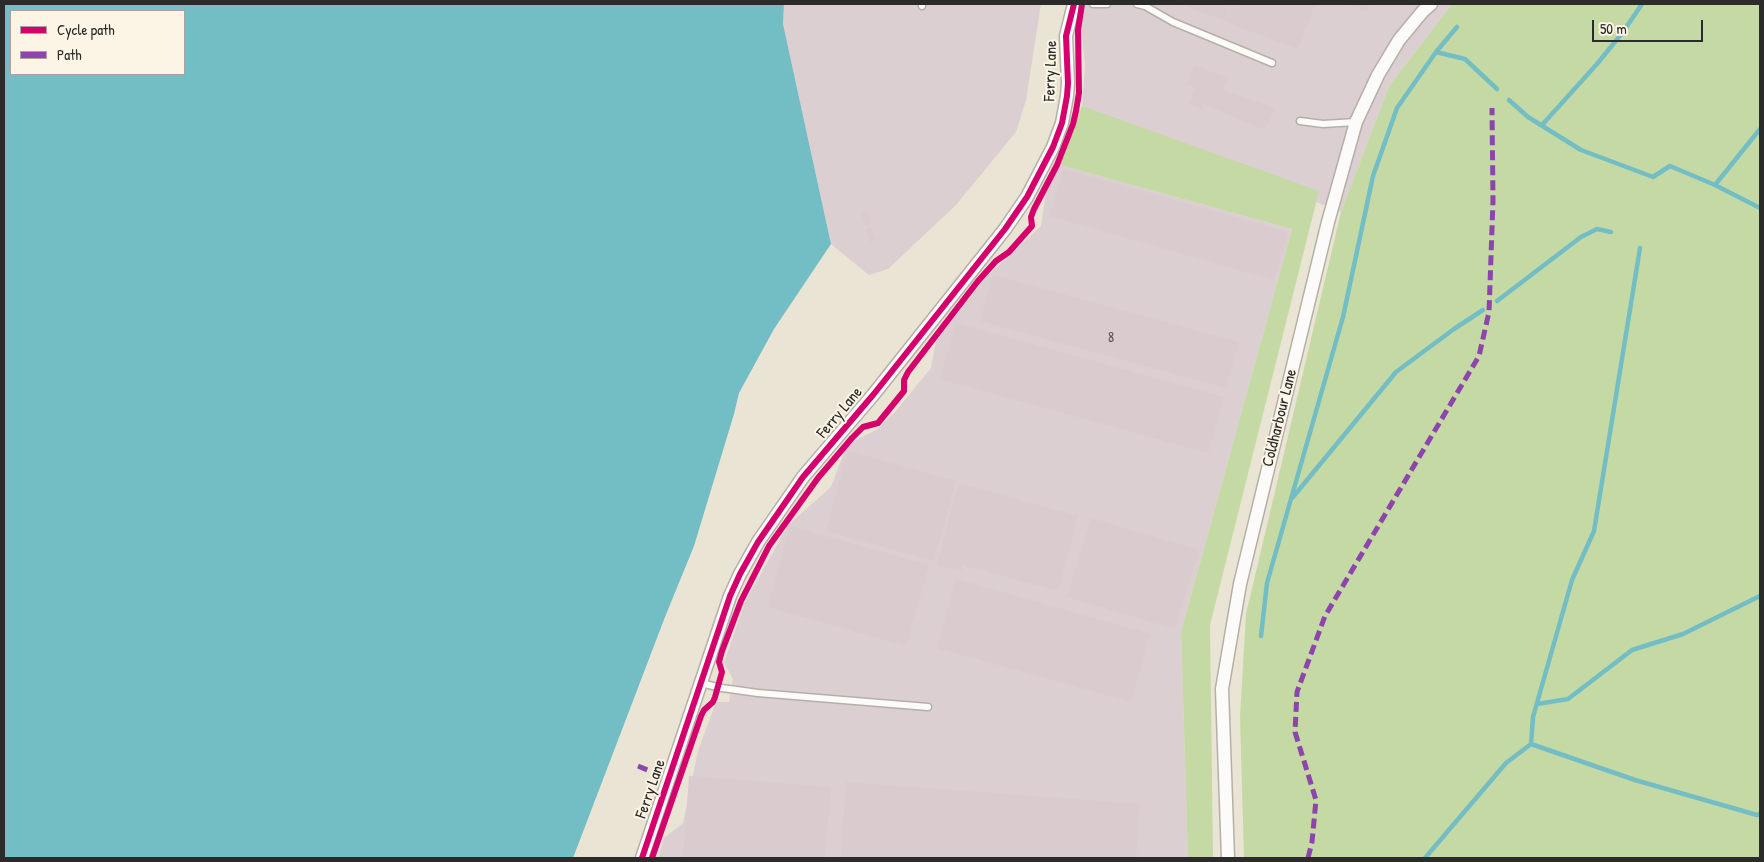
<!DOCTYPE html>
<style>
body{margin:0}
#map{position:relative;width:1764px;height:862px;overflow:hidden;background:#eae4d4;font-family:"Patrick Hand",sans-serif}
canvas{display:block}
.frame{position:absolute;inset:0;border:5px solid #2b2b2b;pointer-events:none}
.legend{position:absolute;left:10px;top:10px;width:175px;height:65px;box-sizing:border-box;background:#fcf5e5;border:1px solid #a8a49b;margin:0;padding:6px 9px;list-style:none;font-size:15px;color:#2b2b2b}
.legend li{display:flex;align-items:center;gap:10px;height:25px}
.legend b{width:25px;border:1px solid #a8a49b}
.scale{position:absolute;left:1592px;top:20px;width:111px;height:22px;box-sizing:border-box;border:2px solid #2b2b2b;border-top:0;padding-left:6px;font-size:15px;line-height:18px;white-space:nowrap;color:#2b2b2b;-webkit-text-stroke:4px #fcf5e5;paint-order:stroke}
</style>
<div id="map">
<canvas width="1764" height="862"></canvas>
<div class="frame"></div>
<ul class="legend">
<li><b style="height:6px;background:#d6006c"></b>Cycle path</li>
<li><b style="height:6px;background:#8e44ad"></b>Path</li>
</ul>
<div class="scale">50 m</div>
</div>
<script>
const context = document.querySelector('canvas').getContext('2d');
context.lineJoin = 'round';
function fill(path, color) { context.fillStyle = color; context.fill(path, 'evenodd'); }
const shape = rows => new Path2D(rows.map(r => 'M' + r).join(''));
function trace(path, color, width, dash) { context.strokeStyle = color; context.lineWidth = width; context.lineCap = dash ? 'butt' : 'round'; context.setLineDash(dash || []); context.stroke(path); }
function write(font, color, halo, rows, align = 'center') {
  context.font = font + ' "Patrick Hand",sans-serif'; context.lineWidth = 4; context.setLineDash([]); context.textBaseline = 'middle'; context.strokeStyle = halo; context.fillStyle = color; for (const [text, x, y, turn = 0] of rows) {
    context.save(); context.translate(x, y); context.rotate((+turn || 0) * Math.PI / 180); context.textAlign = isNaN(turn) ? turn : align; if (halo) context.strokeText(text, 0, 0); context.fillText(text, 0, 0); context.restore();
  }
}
const industrial = shape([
 [784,4,1041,4,1026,100,1016,132,956,205,888,269,869,275,831,244,783,24],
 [1085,4,1452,4,1389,86,1341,212,1082,106,1085,66,1081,24],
 [1060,165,1292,229,1181,632,1188,858,658,858,664,838,683,823,698,751,716,702,729,702,733,679,724,663,745,602,788,525,831,487,844,452,854,441,876,430,895,412,931,368,936,341,985,278,1041,226,1046,192]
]);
const green = shape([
 [1452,4,1760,4,1760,858,1244,858,1240,717,1246,614,1341,212,1389,86],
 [1082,106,1319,191,1210,625,1213,858,1188,858,1181,632,1292,229,1060,165]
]);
const water = shape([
 [4,4,784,4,783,24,831,244,774,329,739,393,734,414,694,546,665,617,573,858,4,858],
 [11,11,184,11,184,74,11,74]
]);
const stream = shape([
 [1436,52,1465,59,1497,89],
 [1509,100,1528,117,1581,150,1653,177,1670,166,1715,185,1760,208],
 [1542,125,1597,64,1623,32,1642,4],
 [1715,185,1760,129],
 [1497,301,1581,237,1597,229,1611,232],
 [1293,497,1396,372,1454,329,1483,310],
 [1261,636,1267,583,1343,317,1373,176,1397,108,1436,52,1457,27],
 [1537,704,1568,699,1632,650,1683,634,1760,596],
 [1531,744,1533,717,1572,580,1594,531,1640,248],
 [1425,858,1506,763,1531,744,1635,780,1757,815,1760,814]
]);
const building = shape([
 [1180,4,1231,4,1225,21],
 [1233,4,1315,4,1298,49,1226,22],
 [1344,4,1370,4,1367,12],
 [1194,65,1228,78,1223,90,1275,108,1265,130,1203,104,1203,109,1189,104,1195,88,1187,85],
 [1063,169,1288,232,1274,280,1050,216],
 [867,211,871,224,865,226,861,213],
 [871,227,876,240,870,242,866,230],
 [993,275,1239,342,1226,388,980,321],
 [956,323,1224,397,1208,453,940,379],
 [848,451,956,481,934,561,826,531],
 [959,483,1078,516,1058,591,963,565,961,571,937,565],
 [1091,518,1199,550,1175,629,1067,597],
 [790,526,929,565,906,646,768,607],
 [956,579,1150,634,1131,702,937,648],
 [689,776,831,787,825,858,683,858],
 [846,782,1140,804,1136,858,841,858]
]);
const lane = shape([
 [1093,4,1107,4],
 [1137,4,1145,6,1173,22,1272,63],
 [922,6,922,4],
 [1300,121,1323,124,1356,122],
 [700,683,722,688,758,693,928,707]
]);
const street = shape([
 [642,858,730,596,740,574,758,542,803,477,873,395,1005,229,1027,197,1053,147,1062,123,1067,96,1068,83,1066,36,1074,4],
 [1228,858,1222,689,1240,584,1328,222,1356,122,1378,75,1399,40,1423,11,1431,4]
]);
const quiet = shape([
 [638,766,650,771],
 [1308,858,1312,842,1316,800,1295,732,1297,692,1325,616,1479,356,1489,312,1493,201,1492,108]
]);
const cycleway = shape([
 [642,858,730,596,740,574,758,542,803,477,873,395,1005,229,1027,197,1053,147,1062,123,1067,96,1068,83,1066,36,1074,4],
 [652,858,701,716,704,710,713,702,715,697,722,672,719,662,722,651,741,601,769,546,818,478,852,438,863,427,878,423,904,391,904,380,908,372,978,281,996,261,1009,252,1032,226,1031,217,1034,209,1057,165,1073,124,1076,111,1079,93,1078,30,1082,4]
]);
const numberNames = [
 ["8",1111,338]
];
const streetNames = [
 ["Ferry Lane",1051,71,-88],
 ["Ferry Lane",840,413,-50],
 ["Coldharbour Lane",1280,418,-76],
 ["Ferry Lane",651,789,-71]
];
fill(industrial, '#dbcfd1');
fill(green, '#c5d9a4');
fill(water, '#73bec4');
trace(stream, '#73bec4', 4.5);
fill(building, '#dacbce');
trace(lane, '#b4b0a7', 9);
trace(street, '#b4b0a7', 15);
trace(lane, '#fcfbf9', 6);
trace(street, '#fcfbf9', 12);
trace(quiet, '#8e44ad', 5, [10, 5]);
trace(cycleway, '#d6006c', 6);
write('14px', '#575354', null, numberNames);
write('16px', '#2b2b2b', '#fcf5e5', streetNames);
</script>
